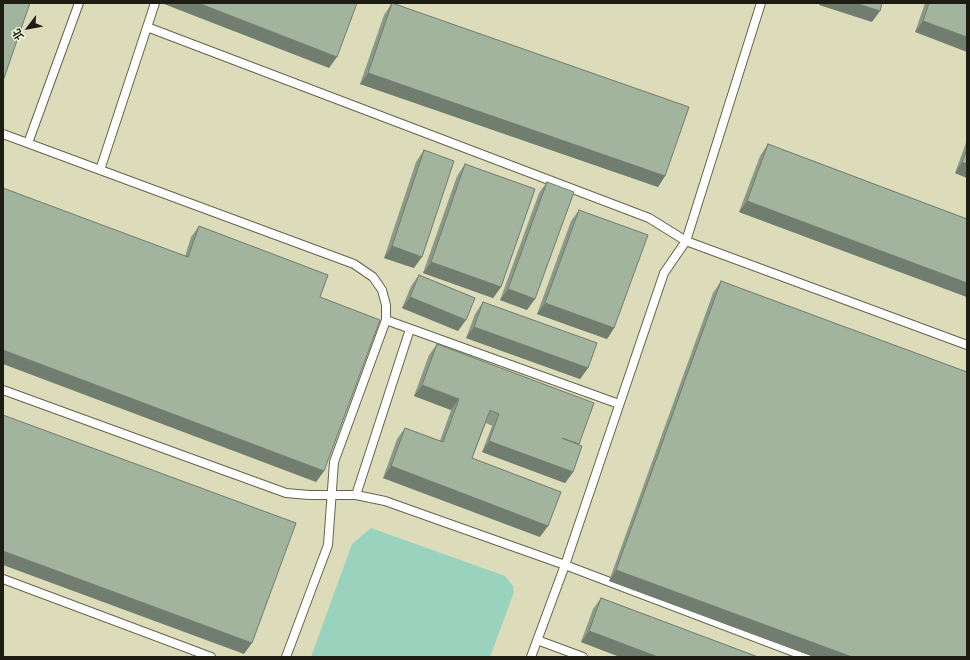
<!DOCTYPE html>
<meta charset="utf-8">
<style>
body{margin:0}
#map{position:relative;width:970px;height:660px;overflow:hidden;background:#e7e7cc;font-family:"Space Grotesk","Noto Sans TC",sans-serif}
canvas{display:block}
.frame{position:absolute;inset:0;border:4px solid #1d1d13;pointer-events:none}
.north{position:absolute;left:8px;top:8px;width:40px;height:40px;-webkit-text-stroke:3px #f4f4d9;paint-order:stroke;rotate:238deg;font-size:11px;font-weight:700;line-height:16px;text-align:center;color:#1d1d13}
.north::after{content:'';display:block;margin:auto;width:14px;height:18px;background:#1d1d13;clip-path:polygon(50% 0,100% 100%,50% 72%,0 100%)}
</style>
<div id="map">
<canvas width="970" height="660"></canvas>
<div class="frame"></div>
<div class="north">北</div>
</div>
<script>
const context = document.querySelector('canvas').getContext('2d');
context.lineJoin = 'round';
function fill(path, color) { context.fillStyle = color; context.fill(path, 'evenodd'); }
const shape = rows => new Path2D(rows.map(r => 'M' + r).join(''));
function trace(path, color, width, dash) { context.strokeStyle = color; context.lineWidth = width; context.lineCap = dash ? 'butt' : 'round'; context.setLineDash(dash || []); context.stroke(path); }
const built = shape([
 [3,3,967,3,967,657,3,657]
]);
const water = shape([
 [371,528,505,576,513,586,514,592,490,657,311,657,352,544]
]);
const service = shape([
 [147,27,649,218,686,241,967,345],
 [3,134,354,264,373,277,382,290,386,305,386,320,334,462,328,545,286,657],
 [28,143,79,3],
 [100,170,155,3],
 [386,320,619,404],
 [3,390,286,493,309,495,356,495,385,501,565,565,807,657],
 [356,495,410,329],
 [3,579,211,657],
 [537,640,583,657],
 [531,657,565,565,664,273,686,241,761,3]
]);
const wall = shape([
 [392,3,665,176,658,187,360,84,384,15],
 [925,3,967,3,915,32],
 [967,140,967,178,955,173],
 [768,144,967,219,967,297,739,212,760,156],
 [424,150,414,268,384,258,416,162],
 [465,164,501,287,493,298,423,273,457,176],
 [547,182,527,310,500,300,539,193],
 [579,210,614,328,607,339,537,314,571,221],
 [199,226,320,297,324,471,316,482,185,256,191,237],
 [419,275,458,331,402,308,411,286],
 [721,281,967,657,814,657,609,581,713,293],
 [483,302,588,368,580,379,466,338,475,314],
 [437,344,579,444,573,472,565,483,482,452,492,426,486,423,472,458,540,537,383,478,397,439,405,428,440,441,451,410,414,396,429,355],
 [601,598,758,657,620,657,581,642,593,609]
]);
const shadedWall = shape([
 [165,3,198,3,337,57,329,68,164,4],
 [820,3,855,3,880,11,872,22,819,5],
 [923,21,967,37,967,52,915,32],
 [368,73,665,176,658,187,360,84],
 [962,162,967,164,967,178,955,173],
 [747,201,967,283,967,297,739,212],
 [392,246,422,257,414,268,384,258],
 [431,262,501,287,493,298,423,273],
 [508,289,535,299,527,310,500,300],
 [410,297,466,320,458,331,402,308],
 [545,303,614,328,607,339,537,314],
 [474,327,588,368,580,379,466,338],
 [3,350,324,471,316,482,3,364],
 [422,385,459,399,451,410,414,396],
 [489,441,573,472,565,483,482,452],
 [391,466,548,526,540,537,383,478],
 [3,551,252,643,244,654,3,565],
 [616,570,852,657,814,657,609,581],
 [589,631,658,657,620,657,581,642]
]);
const building = shape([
 [3,3,30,3,3,81,3,3],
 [198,3,357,3,337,57,198,3],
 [392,3,689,107,665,176,368,73,392,3],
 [855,3,882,3,880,11,855,3],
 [929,3,967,3,967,37,923,21,929,3],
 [768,144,967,219,967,283,747,201,768,144],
 [424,150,454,161,422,257,392,246,424,150],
 [967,150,967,164,962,162,967,150],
 [465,164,535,189,501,287,431,262,465,164],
 [547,182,574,192,535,299,508,289,547,182],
 [3,188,188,257,199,226,328,275,320,297,380,320,324,471,3,350,3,188],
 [579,210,648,235,614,328,545,303,579,210],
 [419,275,475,298,466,320,410,297,419,275],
 [721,281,967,372,967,657,852,657,616,570,721,281],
 [483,302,597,343,588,368,474,327,483,302],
 [437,344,594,403,579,444,562,438,582,446,573,472,489,441,499,414,490,410,472,458,561,492,548,526,391,466,405,428,443,442,459,399,422,385,437,344],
 [3,415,296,523,252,643,3,551,3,415],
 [601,598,758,657,658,657,589,631,601,598]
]);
fill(built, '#dcdcba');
fill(water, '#99d3be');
trace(service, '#64644c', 10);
trace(service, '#fff', 8);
fill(wall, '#8b9a88');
fill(shadedWall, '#717d6f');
fill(building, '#a2b39e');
trace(building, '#717d6f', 1);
</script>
